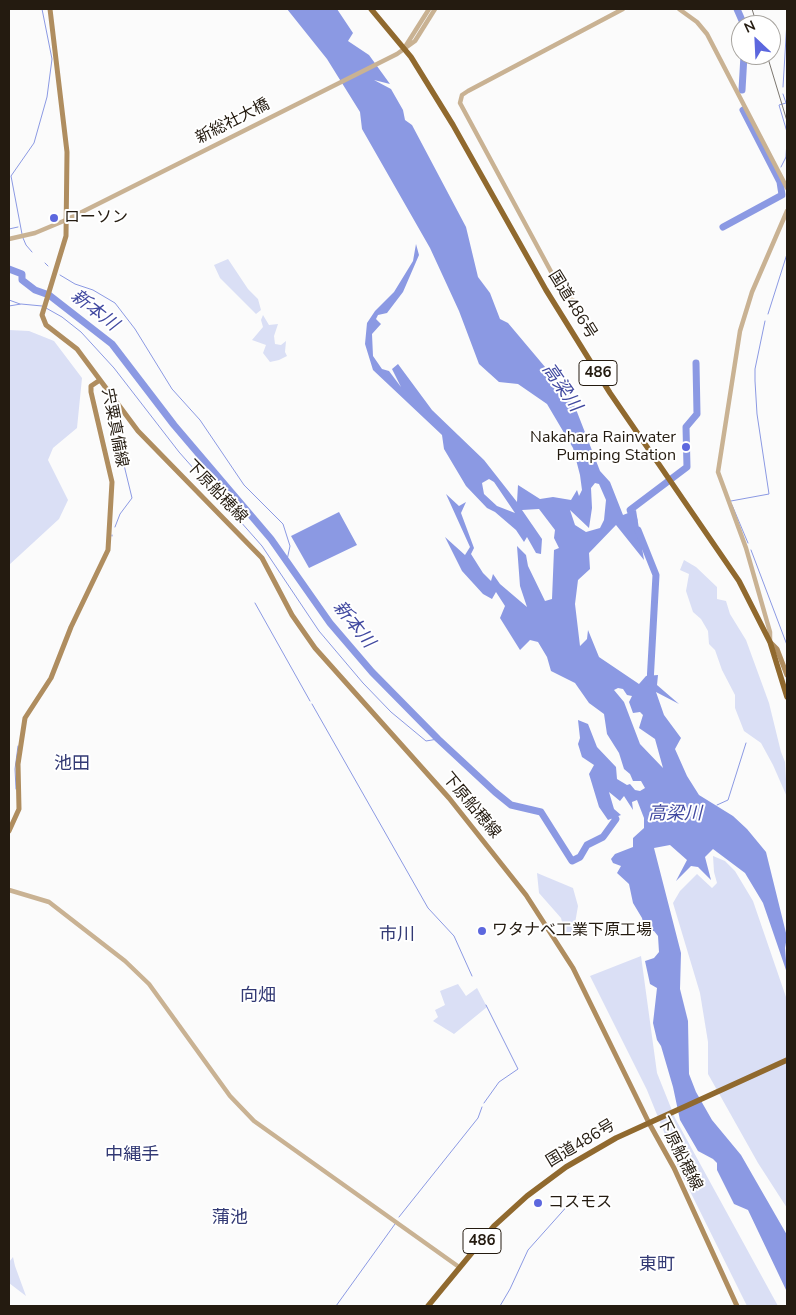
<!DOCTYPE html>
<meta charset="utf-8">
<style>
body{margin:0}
#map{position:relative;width:796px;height:1315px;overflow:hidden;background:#fbfbfb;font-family:"Nunito Sans",sans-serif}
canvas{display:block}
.frame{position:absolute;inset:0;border:10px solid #241b10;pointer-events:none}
.north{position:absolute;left:731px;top:15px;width:50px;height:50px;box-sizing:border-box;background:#fff;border:1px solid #a7a49f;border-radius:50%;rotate:335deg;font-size:14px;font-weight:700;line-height:20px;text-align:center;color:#241b10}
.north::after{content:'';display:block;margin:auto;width:18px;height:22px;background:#5c67de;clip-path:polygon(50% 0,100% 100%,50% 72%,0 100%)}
</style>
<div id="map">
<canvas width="796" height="1315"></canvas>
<div class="frame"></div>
<div class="north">N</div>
</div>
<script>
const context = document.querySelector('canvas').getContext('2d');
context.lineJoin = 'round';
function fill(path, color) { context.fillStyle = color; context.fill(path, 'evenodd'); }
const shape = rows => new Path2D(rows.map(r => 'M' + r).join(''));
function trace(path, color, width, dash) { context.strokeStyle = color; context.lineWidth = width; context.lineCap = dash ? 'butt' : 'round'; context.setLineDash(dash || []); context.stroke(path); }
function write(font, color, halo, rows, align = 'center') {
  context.font = font + ' "Nunito Sans","Noto Sans JP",sans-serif'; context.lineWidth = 4; context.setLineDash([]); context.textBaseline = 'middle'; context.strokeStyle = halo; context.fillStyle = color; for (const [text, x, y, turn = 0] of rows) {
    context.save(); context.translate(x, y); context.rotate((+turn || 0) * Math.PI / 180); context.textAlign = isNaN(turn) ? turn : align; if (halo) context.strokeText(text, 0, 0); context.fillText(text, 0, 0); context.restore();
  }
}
const green = shape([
 [228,259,248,289,258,299,261,310,256,314,220,278,214,265],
 [263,315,269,325,278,324,274,336,275,344,281,345,286,341,285,352,287,356,279,360,270,362,263,353,266,345,252,340,263,327,261,320],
 [9,330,29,331,54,341,82,378,77,428,53,448,48,460,68,500,59,519,9,565],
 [684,560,696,567,717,587,717,599,726,601,730,614,746,640,769,703,781,752,785,762,787,797,773,765,761,743,744,731,735,708,735,695,722,670,715,650,709,644,708,631,701,619,693,612,686,591,689,574,680,570],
 [713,856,725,861,735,871,753,901,787,1000,787,1208,758,1163,708,1074,708,1042,700,993,673,903,680,891,697,874,712,888,717,883,714,872],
 [537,873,573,888,578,906,573,935,565,933,561,918,539,893],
 [641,956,657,1073,675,1118,778,1306,747,1306,679,1169,647,1090,590,976],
 [458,984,466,996,477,988,487,1007,454,1034,433,1021,438,1017,435,1010,445,1005,440,991],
 [13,1257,15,1266,26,1296,9,1283,9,1262]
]);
const water = shape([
 [287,9,337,9,353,33,348,41,369,55,390,84,374,80,391,89,403,110,405,120,412,125,466,227,478,277,490,293,500,319,508,323,572,399,600,471,610,482,623,515,636,510,644,560,616,525,589,553,590,569,578,580,575,604,580,646,587,639,588,630,599,657,639,684,646,676,658,675,657,685,679,704,656,692,664,715,681,738,675,749,687,776,699,795,733,816,747,829,766,852,787,937,785,948,787,973,763,903,745,873,713,849,705,857,711,880,698,867,691,866,676,881,687,860,670,845,654,848,681,953,680,989,688,1021,689,1074,696,1092,712,1120,741,1155,787,1235,787,1292,748,1210,734,1204,717,1170,717,1163,713,1159,698,1151,680,1120,673,1087,661,1046,657,1040,653,1023,657,988,650,984,645,961,654,958,659,952,658,936,654,931,645,931,642,918,633,903,629,884,617,873,621,866,613,863,611,859,615,854,633,847,633,838,644,828,644,818,637,800,632,802,633,810,624,796,620,801,609,792,614,809,621,815,608,820,599,807,589,774,594,765,582,757,578,744,580,738,578,720,588,724,597,747,616,767,617,779,627,785,630,784,635,790,640,791,645,788,641,781,633,781,630,774,624,769,619,753,607,734,604,714,589,703,575,683,551,671,547,657,538,642,530,640,520,650,500,618,505,606,496,592,492,599,483,594,462,571,445,537,465,555,470,547,446,494,459,506,466,502,461,513,474,548,471,554,483,573,491,581,493,574,500,584,527,607,520,586,517,546,526,555,528,566,545,601,552,599,554,550,559,548,554,538,555,530,539,509,522,510,542,539,541,554,536,553,527,537,524,542,516,530,495,512,487,508,466,486,444,449,442,435,373,370,365,344,367,323,375,311,394,292,413,261,416,244,419,255,403,292,387,313,378,315,376,319,381,324,372,334,373,356,382,369,389,371,401,387,392,369,398,364,432,410,484,460,517,502,518,485,540,499,553,497,571,500,577,490,579,496,582,490,580,475,573,448,547,404,518,384,499,382,479,364,459,311,430,248,362,129,360,112,327,59],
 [489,479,494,482,515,513,497,506,484,494,482,483],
 [595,483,599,484,606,500,604,520,600,528,586,532,575,525,570,510,589,528,592,508,591,488],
 [618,688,623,689,627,695,632,696,629,702,633,713,640,712,643,715,639,728,655,739,663,768,640,744,624,702,614,690],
 [339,512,357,545,309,568,291,536]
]);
const stream = shape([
 [783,87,787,21],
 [783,94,786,103,779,105,787,132],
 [781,167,786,157,787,140],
 [774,171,775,170],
 [9,229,18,227],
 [22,234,11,176,34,143,47,97,52,59,42,9],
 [23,238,26,245,32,252],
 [45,263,48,266],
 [60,275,75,284,93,290,115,303,135,329,172,389,200,420,244,485,283,524,290,546,287,560],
 [9,300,20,304],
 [9,306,21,304,42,306],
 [46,308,62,317,81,332,114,368,179,452,262,546,319,631,363,683,391,712,426,741,438,739],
 [768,314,787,254],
 [111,432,123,461,132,498,120,514,115,527],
 [731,501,769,494,757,414,755,381,755,369,765,321],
 [732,505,748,543],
 [112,536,112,535],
 [751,550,787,645],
 [255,603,310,701],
 [312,704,428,908,454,936,472,976],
 [16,789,15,769,18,746],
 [717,805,728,800,746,743],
 [484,1103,499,1082,518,1069,486,1005],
 [399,1217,478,1118,482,1107],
 [336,1306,395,1224],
 [500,1306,510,1289,528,1250,578,1194]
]);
const river = shape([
 [737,9,744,25],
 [742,90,744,55],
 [723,227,782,195,780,182,743,110],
 [9,269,22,274,22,280,35,290,49,295,112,344,174,425,271,539,330,623,372,672,438,739,495,792,511,805,541,812,572,861,580,857,587,845,603,837,616,819,610,810],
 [634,520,630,510,687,467,686,427,697,414,696,363],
 [638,530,656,575,650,683]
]);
const tertiary = shape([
 [679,9,697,22,707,34,787,188],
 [405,47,429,9],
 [9,239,35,233,66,220,397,54,415,41,435,9],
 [577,302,572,300,562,292,460,103,462,95,468,91,623,9],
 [770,640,770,632,746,548,718,472,740,331,752,292,787,211],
 [9,890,49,902,125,961,149,984,230,1096,254,1121,459,1267]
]);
const secondary = shape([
 [50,9,67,152,66,236,42,315,46,325,77,349,138,431,262,558,292,615,315,648,449,798,526,895,573,968,649,1123,674,1168,737,1306],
 [770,642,777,649,787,675],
 [9,831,19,809,18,764,25,718,51,678,71,627,108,550,112,482,91,392,91,386,100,380]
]);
const trunk = shape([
 [371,9,411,57,453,125,546,290,610,393,739,581,770,642,787,697],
 [428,1306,494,1226,527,1196,566,1167,616,1138,787,1060]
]);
const rail = shape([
 [752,9,757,25],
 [767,55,787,121]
]);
const markers = [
 [54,218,5,"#5c67de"],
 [686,447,5,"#5c67de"],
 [482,931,5,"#5c67de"],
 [538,1203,5,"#5c67de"]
];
const shields = [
 [598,373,38],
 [482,1241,38]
];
const shieldNames = [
 ["486",598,373],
 ["486",482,1241]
];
const streetNames = [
 ["新総社大橋",233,122,-27],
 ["国道486号",572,305,58],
 ["宍粟真備線",114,428,79],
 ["下原船穂線",216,492,46],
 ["下原船穂線",471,806,50],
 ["国道486号",581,1144,-31],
 ["下原船穂線",679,1154,63]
];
const poiNames = [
 ["ローソン",64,218],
 ["Nakahara Rainwater",676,438,"right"],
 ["Pumping Station",676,456,"right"],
 ["ワタナベ工業下原工場",492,931],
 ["コスモス",548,1203]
];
const waterNames = [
 ["新本川",94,311,38],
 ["高梁川",561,388,55],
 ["新本川",353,625,51],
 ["高梁川",675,815]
];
const neighbourhoodNames = [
 ["池田",72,765],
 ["市川",397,936],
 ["向畑",258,997],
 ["中縄手",132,1156],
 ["蒲池",230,1219],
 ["東町",657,1266]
];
fill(green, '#dadff5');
fill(water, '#8b99e3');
trace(stream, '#8b99e3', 1);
trace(river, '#8b99e3', 7);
trace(tertiary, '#c9b293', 4.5);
trace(secondary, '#af8d5f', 5);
trace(trunk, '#90692e', 5.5);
trace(rail, '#7b766f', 1);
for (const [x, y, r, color] of markers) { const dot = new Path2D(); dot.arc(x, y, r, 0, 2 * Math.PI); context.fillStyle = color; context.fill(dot); trace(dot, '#fff', 2); }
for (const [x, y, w] of shields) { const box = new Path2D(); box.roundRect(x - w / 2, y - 12.5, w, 25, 4); context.fillStyle = '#fff'; context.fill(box); trace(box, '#241b10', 1); }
write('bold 15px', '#241b10', null, shieldNames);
write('16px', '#241b10', '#fff', streetNames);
write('16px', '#241b10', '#fff', poiNames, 'left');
write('italic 18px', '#4149a0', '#fff', waterNames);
write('18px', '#323974', '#fff', neighbourhoodNames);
</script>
